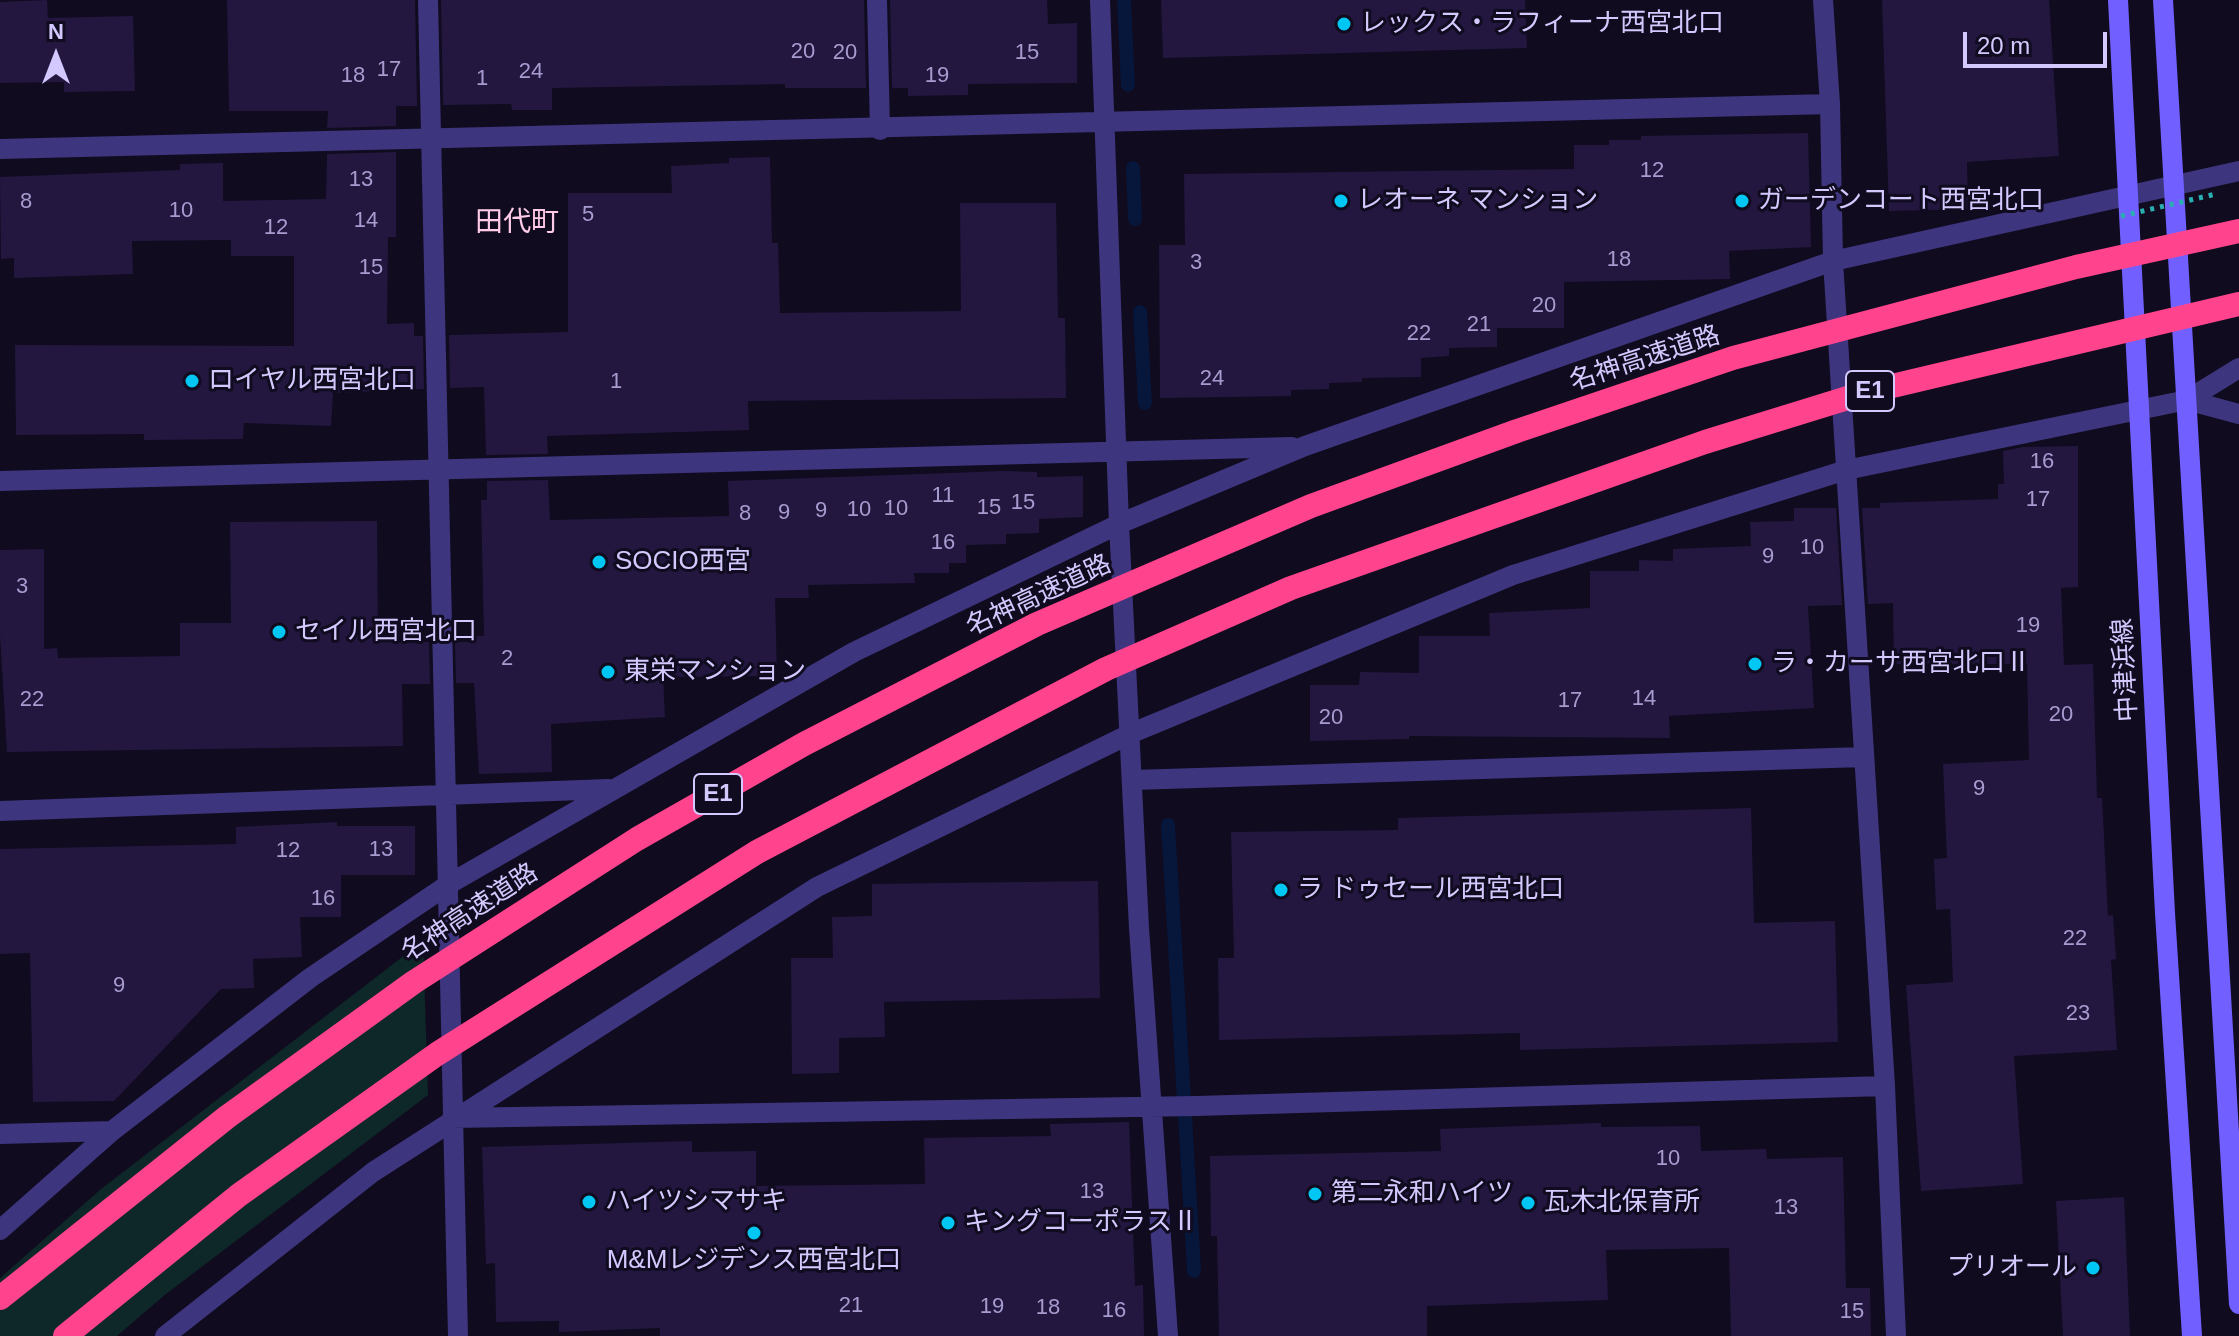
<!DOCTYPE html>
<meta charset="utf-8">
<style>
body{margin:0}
#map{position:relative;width:2239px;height:1336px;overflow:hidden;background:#100b1e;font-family:Arial,sans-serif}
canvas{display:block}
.north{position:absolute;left:16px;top:16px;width:80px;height:80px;-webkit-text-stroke:6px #100b1e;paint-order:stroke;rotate:0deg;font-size:22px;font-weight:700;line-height:32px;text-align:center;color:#d3c9ff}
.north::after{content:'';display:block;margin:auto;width:28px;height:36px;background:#d3c9ff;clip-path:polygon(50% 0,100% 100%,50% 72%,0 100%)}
.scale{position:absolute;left:1963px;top:32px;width:144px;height:36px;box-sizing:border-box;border:4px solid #d3c9ff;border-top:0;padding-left:10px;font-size:24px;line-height:28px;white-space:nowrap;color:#d3c9ff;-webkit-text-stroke:6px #100b1e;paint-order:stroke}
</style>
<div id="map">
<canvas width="2239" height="1336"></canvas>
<div class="north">N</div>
<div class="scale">20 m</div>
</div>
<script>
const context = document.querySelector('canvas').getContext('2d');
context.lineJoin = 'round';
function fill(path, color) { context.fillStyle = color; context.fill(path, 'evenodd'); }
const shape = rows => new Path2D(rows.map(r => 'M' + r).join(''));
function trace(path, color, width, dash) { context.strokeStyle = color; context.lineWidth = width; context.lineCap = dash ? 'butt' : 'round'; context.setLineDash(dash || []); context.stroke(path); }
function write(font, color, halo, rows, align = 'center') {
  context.font = font + ' Arial,"Noto Sans JP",sans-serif'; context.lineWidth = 6; context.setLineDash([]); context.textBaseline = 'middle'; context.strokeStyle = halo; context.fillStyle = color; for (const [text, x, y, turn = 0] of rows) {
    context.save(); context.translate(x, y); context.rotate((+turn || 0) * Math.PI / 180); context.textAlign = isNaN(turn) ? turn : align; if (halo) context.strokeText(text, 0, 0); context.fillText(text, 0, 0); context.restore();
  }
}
const green = shape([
 [423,941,428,1095,166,1294,117,1336,0,1336,0,1278,101,1189]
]);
const stream = shape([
 [1124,0,1128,85],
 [1133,168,1135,219],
 [1140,312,1145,403],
 [1168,825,1194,1271]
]);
const building = shape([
 [47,0,48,18,133,16,135,91,64,92,64,82,0,83,0,2],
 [227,0,415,0,417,106,396,106,396,126,327,128,328,111,229,111],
 [441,0,864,0,866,88,785,88,785,84,552,88,552,110,512,110,511,104,443,105],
 [890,0,1047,0,1048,24,1077,23,1077,83,968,84,968,95,908,96,908,88,892,88],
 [1161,0,1525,0,1527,48,1163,58],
 [1882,0,2049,0,2059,156,1967,162,1968,209,1889,211],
 [1808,133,1811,247,1729,251,1730,279,1564,282,1564,328,1497,328,1497,347,1449,348,1449,356,1421,358,1421,377,1362,378,1362,382,1329,383,1329,389,1291,390,1291,396,1160,398,1159,245,1185,245,1184,174,1574,169,1574,145,1609,145,1609,140,1641,140,1641,136],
 [396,152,396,237,388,237,387,324,414,323,414,336,423,336,424,389,333,393,331,426,244,423,243,439,144,440,144,434,16,435,15,345,294,346,294,256,231,256,231,240,132,241,133,274,14,278,14,258,1,259,0,177,180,170,180,164,223,163,223,201,326,199,327,154],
 [770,157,772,243,778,243,780,313,961,311,960,203,1056,203,1058,318,1065,318,1066,398,748,401,749,430,547,436,548,454,486,455,484,387,450,388,449,335,568,332,568,193,672,193,671,166,729,163,729,158],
 [2078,446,2078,587,2061,588,2064,665,2093,664,2097,798,2102,798,2108,916,2113,915,2116,959,2111,960,2117,1050,2014,1056,2023,1184,1921,1191,1906,985,1953,982,1950,909,1936,910,1934,859,1947,858,1943,764,2029,760,2027,664,1894,664,1893,603,1868,604,1862,508,1880,508,1880,503,1998,499,1998,484,2004,484,2003,451,2023,447],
 [1004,471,1037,472,1037,477,1083,476,1083,517,1039,519,1039,533,1006,534,1006,544,966,545,966,563,949,563,949,573,914,573,915,583,808,585,809,598,775,598,777,676,663,677,665,717,551,724,552,772,479,774,474,683,456,683,455,642,470,642,470,636,484,636,481,500,487,500,487,481,548,480,550,520,729,516,728,481],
 [1794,508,1836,508,1842,605,1808,606,1814,708,1669,716,1670,738,1409,736,1409,739,1310,741,1310,685,1359,685,1360,672,1419,673,1419,636,1490,636,1489,613,1590,608,1590,571,1639,571,1639,560,1673,561,1673,549,1751,546,1750,522,1794,521],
 [377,521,378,642,429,642,430,684,402,684,403,746,7,752,0,635,0,550,44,549,44,649,57,648,58,658,180,656,180,623,231,623,230,522],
 [1751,808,1754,923,1835,921,1838,1042,1520,1050,1520,1033,1219,1040,1218,958,1234,958,1231,832,1398,830,1398,818],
 [337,822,337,826,415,826,415,875,341,875,341,917,300,917,302,957,253,959,254,988,221,989,114,1101,33,1102,30,953,0,954,0,849,236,844,236,827],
 [1098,881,1100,998,884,1002,885,1037,839,1038,839,1073,792,1074,791,958,833,958,832,917,872,916,872,884],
 [1129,1122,1135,1286,1143,1285,1144,1336,660,1336,660,1328,559,1332,559,1321,496,1322,495,1263,486,1264,482,1147,692,1141,692,1152,756,1151,756,1186,925,1184,924,1138,1051,1136,1050,1124],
 [1601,1123,1601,1127,1700,1126,1701,1151,1766,1149,1767,1159,1843,1157,1846,1288,1870,1288,1871,1336,1731,1336,1729,1248,1606,1250,1608,1300,1427,1306,1427,1336,1219,1336,1217,1236,1211,1236,1210,1156,1441,1151,1440,1129],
 [2124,1197,2130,1336,2063,1336,2056,1201]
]);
const lane = shape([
 [877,0,880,130]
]);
const street = shape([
 [428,0,458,1336],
 [1100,0,1119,524,1139,928,1168,1336],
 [1823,0,1830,104,1833,261,1885,1086,1896,1336],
 [0,149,1830,104],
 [2187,400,2239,414],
 [0,481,1292,447],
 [1133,780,1863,757],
 [0,811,609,789],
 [452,1118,1196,1106,1885,1086],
 [0,1134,112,1131],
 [0,1230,112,1131,310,978,449,884,854,652,1119,524,1305,446,1833,261,2239,171],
 [165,1336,373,1172,817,887,1132,733,1513,575,1846,470,2187,400,2239,368]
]);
const secondary = shape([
 [2118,0,2165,913,2192,1336],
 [2163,0,2239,1304]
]);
const pathBridge = shape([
 [2121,216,2216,194]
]);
const highwayBridge = shape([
 [0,1298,227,1117,414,982,637,839,804,744,1037,624,1311,506,1517,431,1733,358,2076,267,2239,231],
 [65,1336,239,1195,437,1054,757,852,1106,669,1291,588,1705,442,1867,392,2239,304]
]);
const markers = [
 [1344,24,8,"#00c6f4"],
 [1341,201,8,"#00c6f4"],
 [1742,201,8,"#00c6f4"],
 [192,381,8,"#00c6f4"],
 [599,562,8,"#00c6f4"],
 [279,632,8,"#00c6f4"],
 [1755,664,8,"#00c6f4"],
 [608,672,8,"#00c6f4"],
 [1281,890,8,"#00c6f4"],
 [1315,1194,8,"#00c6f4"],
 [589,1202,8,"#00c6f4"],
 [1528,1203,8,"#00c6f4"],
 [948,1223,8,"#00c6f4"],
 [754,1233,8,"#00c6f4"],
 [2093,1268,8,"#00c6f4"]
];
const numberNames = [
 ["20",803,52],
 ["20",845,53],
 ["15",1027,53],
 ["17",389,70],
 ["24",531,72],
 ["18",353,76],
 ["19",937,76],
 ["1",482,79],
 ["12",1652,171],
 ["13",361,180],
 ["8",26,202],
 ["10",181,211],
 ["5",588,215],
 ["14",366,221],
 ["12",276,228],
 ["18",1619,260],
 ["3",1196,263],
 ["15",371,268],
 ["20",1544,306],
 ["21",1479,325],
 ["22",1419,334],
 ["24",1212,379],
 ["1",616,382],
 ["16",2042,462],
 ["11",943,496],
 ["17",2038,500],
 ["15",1023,503],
 ["15",989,508],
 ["10",896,509],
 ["10",859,510],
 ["9",821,511],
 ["9",784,513],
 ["8",745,514],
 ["16",943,543],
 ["10",1812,548],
 ["9",1768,557],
 ["3",22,587],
 ["19",2028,626],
 ["2",507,659],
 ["14",1644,699],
 ["22",32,700],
 ["17",1570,701],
 ["20",2061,715],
 ["20",1331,718],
 ["9",1979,789],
 ["13",381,850],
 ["12",288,851],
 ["16",323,899],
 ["22",2075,939],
 ["9",119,986],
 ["23",2078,1014],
 ["10",1668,1159],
 ["13",1092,1192],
 ["13",1786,1208],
 ["21",851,1306],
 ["19",992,1307],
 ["18",1048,1308],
 ["16",1114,1311],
 ["15",1852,1312]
];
const shields = [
 [1870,391,48],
 [718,794,48]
];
const shieldNames = [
 ["E1",1870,391],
 ["E1",718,794]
];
const poiNames = [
 ["レックス・ラフィーナ西宮北口",1360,24],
 ["レオーネ マンション",1357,201],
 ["ガーデンコート西宮北口",1758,201],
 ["ロイヤル西宮北口",208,381],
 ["SOCIO西宮",615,562],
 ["セイル西宮北口",295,632],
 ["ラ・カーサ西宮北口Ⅱ",1771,664],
 ["東栄マンション",624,672],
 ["ラ ドゥセール西宮北口",1297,890],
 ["第二永和ハイツ",1331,1194],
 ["ハイツシマサキ",605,1202],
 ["瓦木北保育所",1544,1203],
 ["キングコーポラスⅡ",964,1223],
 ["M&Mレジデンス西宮北口",754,1261,"center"],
 ["プリオール",2077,1268,"right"]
];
const streetNames = [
 ["名神高速道路",1645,359,-18],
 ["名神高速道路",1039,596,-25],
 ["中津浜線",2126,670,-93],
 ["名神高速道路",470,913,-33]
];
const neighbourhoodNames = [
 ["田代町",517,223]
];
fill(green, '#0e2728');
trace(stream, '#07163b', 14);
fill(building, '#231740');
trace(lane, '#3e357f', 20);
trace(street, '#3e357f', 20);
trace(secondary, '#7160ff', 20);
trace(pathBridge, '#29afb2', 5, [4, 6]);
trace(highwayBridge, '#ff448d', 24);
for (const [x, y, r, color] of markers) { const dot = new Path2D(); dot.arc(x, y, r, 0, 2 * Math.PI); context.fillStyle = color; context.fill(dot); trace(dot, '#100b1e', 3); }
write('22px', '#a79ccf', null, numberNames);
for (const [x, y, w] of shields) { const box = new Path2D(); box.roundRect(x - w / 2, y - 20, w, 40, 6); context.fillStyle = '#100b1e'; context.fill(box); trace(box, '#d3c9ff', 2); }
write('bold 24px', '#d3c9ff', null, shieldNames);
write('26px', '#d3c9ff', '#100b1e', poiNames, 'left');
write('26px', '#d3c9ff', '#100b1e', streetNames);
write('28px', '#ffcbe7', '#100b1e', neighbourhoodNames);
</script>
